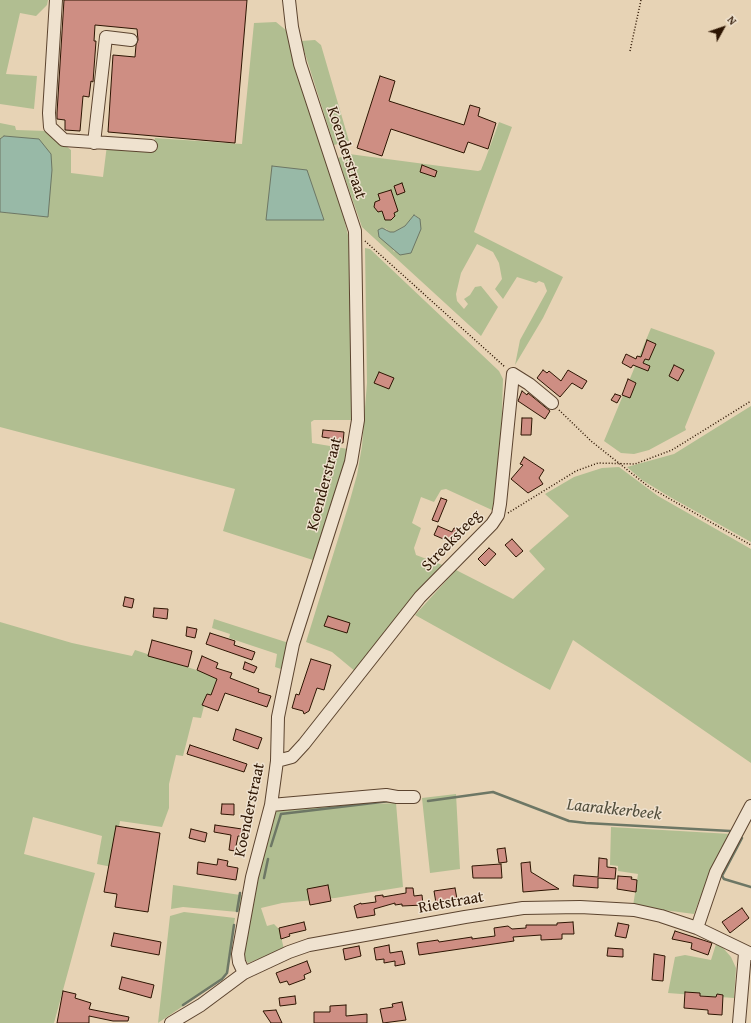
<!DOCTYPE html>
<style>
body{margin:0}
#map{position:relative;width:751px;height:1023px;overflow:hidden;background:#e7d3b5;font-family:"Gentium Book Plus",serif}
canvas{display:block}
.north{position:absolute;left:703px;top:8px;width:40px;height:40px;-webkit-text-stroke:3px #efe2cf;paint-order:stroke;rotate:50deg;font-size:11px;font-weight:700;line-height:16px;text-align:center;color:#2d1502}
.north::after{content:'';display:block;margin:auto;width:14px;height:18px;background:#2d1502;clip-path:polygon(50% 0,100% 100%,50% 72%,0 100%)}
</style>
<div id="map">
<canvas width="751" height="1023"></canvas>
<div class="north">N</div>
</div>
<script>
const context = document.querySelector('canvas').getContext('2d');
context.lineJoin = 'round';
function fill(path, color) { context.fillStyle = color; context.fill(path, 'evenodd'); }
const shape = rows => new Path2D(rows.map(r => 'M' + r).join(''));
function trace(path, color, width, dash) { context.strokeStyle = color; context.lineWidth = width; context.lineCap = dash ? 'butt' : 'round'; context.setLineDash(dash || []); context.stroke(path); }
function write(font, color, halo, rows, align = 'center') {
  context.font = font + ' "Gentium Book Plus",serif'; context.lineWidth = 3; context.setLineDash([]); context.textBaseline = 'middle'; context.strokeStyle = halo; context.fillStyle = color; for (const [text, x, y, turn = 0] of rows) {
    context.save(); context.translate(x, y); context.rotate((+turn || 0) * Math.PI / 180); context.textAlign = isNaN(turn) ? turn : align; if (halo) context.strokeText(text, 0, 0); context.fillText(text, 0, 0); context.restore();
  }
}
const green = shape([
 [0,0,48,0,47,5,36,16,20,13,6,74,37,76,34,109,0,104],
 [276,22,287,31,316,131,341,207,348,235,350,252,352,329,351,420,314,420,311,422,312,443,348,449,316,561,223,531,235,489,0,427,0,212,48,216,4,136,0,139,0,123,15,126,16,130,47,131,71,150,71,173,103,177,107,145,152,148,155,138,242,144,254,23],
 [315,40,321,45,349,141,334,145,301,41],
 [499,122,512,127,474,232,563,277,543,318,515,365,520,340,547,291,544,283,539,281,536,283,517,277,503,299,495,289,502,279,499,263,493,252,477,244,461,273,456,294,457,301,464,309,468,304,464,299,470,295,475,287,481,286,498,307,481,336,362,227,338,158,349,154,478,171,481,170,485,160],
 [415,215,420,219,394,252,385,228,390,232,394,232,405,226],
 [365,248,370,249,499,371,503,379,501,443,496,490,492,510,446,489,441,490,434,502,421,497,412,523,421,528,414,548,416,555,445,566,356,672,332,652,306,642,348,507,357,475,362,446,367,383],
 [651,328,713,350,715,353,685,427,686,430,649,450,634,454,621,453,604,441],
 [751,406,751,542,670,497,642,480,627,467,674,454],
 [619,467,658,496,751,549,751,763,573,640,550,690,415,615,456,570,513,599,545,569,529,551,569,516,545,494,574,477,602,468],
 [214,619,292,644,284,670,275,667,277,654,229,638,230,634,212,628],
 [0,622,72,643,132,656,135,650,218,677,213,697,207,694,201,718,193,717,183,756,176,755,169,784,169,808,162,827,120,821,112,867,97,864,102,836,33,817,24,854,95,873,54,1023,0,1023],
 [456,794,460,869,430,873,422,798],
 [396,803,403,887,335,898,282,903,261,908,267,926,274,924,279,929,284,949,248,963,242,955,248,911,276,809],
 [611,827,731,834,700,898,694,914,633,906,638,874,618,871,618,866,610,865],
 [173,885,247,896,242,910,238,912,183,907,171,909],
 [184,912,235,918,226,973,217,983,158,1023,170,916],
 [717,941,731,957,736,968,734,998,668,993,675,957,685,955,711,960]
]);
const water = shape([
 [4,136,39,139,51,154,52,170,48,217,0,212,0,139,4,136],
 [272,166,307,170,324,220,266,220,272,166],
 [414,215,420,219,421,229,411,253,400,255,379,237,378,230,382,228,390,232,394,232,405,226,414,215]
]);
const stream = shape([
 [428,801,493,792,569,821,586,823,730,831],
 [742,838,722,876,724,879,751,887],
 [271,846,281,814,390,801],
 [264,878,268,859],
 [237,911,240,893],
 [183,1005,222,979,227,973,234,925]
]);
const building = shape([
 [64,0,247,0,235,143,108,132,113,55,135,57,136,45,138,40,137,29,95,25,94,41,96,41,93,82,91,81,89,97,83,96,80,131,65,130,65,120,57,119,57,113,64,0],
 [380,76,395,81,389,101,464,125,470,105,480,108,478,116,496,123,488,149,468,142,464,153,391,129,382,156,357,148,380,76],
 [422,165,437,171,435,177,420,172,422,165],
 [402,183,405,192,397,195,394,186,402,183],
 [391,190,398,211,394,213,395,216,391,220,385,220,382,211,378,212,374,207,375,202,380,200,378,194,391,190],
 [647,340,656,344,649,360,645,359,643,363,650,366,648,371,633,365,631,368,622,363,626,354,636,359,637,356,641,357,647,340],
 [674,365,684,370,678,381,669,376,674,365],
 [543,370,547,373,549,371,561,381,568,370,587,381,582,389,572,383,560,397,537,378,543,370],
 [379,372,394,378,389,389,374,383,379,372],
 [628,379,636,383,630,398,622,395,628,379],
 [522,391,527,395,528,393,550,411,545,419,518,401,522,391],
 [615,394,621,396,617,403,611,400,615,394],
 [522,418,532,418,531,435,521,435,522,418],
 [323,430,344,432,343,443,334,442,335,439,322,437,323,430],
 [524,457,544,470,539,478,543,484,528,493,511,479,523,465,520,464,524,457],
 [441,498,447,500,438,522,432,520,441,498],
 [438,526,452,532,454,528,461,530,455,544,434,535,438,526],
 [512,539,523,551,516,557,505,545,512,539],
 [489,548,496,554,485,566,478,559,489,548],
 [125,597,134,599,132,608,123,606,125,597],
 [154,608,168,609,167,619,153,617,154,608],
 [328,616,350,623,347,633,324,626,328,616],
 [187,627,197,629,195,638,186,636,187,627],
 [210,633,235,641,234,645,255,652,252,660,206,644,210,633],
 [152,640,192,651,188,667,148,656,152,640],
 [202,656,218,663,216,668,232,673,230,678,259,689,258,692,271,696,267,707,225,693,218,711,202,705,207,694,211,695,217,679,197,670,202,656],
 [311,659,331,665,324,690,317,688,309,711,304,714,303,711,292,708,296,694,299,695,311,659],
 [245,662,257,667,254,673,243,669,245,662],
 [236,729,262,738,258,749,233,740,236,729],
 [190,745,247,764,244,772,187,754,190,745],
 [222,804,234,804,234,815,221,814,222,804],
 [215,825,242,829,241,836,238,836,235,851,229,850,231,835,214,832,215,825],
 [116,826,160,833,148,912,115,907,117,894,104,892,116,826],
 [191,829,207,833,205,842,189,838,191,829],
 [505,848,507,862,499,863,497,849,505,848],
 [599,858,607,859,607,867,616,868,615,879,598,878,598,888,573,886,574,875,598,877,599,858],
 [218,859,228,861,227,866,238,868,236,880,197,874,198,862,217,865,218,859],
 [530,862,531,872,559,889,523,892,521,863,530,862],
 [501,864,502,878,473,878,472,866,501,864],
 [618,876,632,877,631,879,637,880,636,892,617,889,618,876],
 [328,885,331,901,310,905,307,889,328,885],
 [406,888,413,888,414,896,422,895,423,905,402,906,402,904,395,905,395,903,374,909,375,915,357,918,354,906,361,903,361,904,376,902,375,896,383,895,383,897,406,893,406,888],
 [455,888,457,899,436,903,434,891,455,888],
 [742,908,749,918,730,933,722,922,742,908],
 [304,922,306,930,289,934,290,936,281,939,279,928,304,922],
 [573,922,574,934,562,934,562,939,541,940,541,935,513,937,514,941,419,955,417,943,438,940,439,942,472,937,472,939,495,936,494,928,508,926,512,929,526,928,526,925,557,925,557,923,573,922],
 [618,923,629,925,626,938,615,936,618,923],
 [675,931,712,943,708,955,691,949,692,943,672,939,675,931],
 [114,933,161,942,159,955,111,946,114,933],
 [389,945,390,953,402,951,405,964,395,966,395,961,384,963,384,959,376,960,374,948,389,945],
 [359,946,361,956,345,960,343,949,359,946],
 [608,948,623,949,623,957,607,956,608,948],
 [654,954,665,956,663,981,652,980,654,954],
 [307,961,311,972,304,975,305,979,289,985,287,981,280,983,276,973,307,961],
 [122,977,154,985,151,998,119,989,122,977],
 [63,991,76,994,75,998,91,1003,89,1009,129,1017,128,1021,113,1021,89,1016,89,1023,57,1023,63,991],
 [685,992,700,993,700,996,716,997,717,994,723,995,722,1015,708,1014,708,1010,684,1008,685,992],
 [295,996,296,1004,280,1006,279,998,295,996],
 [402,1002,406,1020,383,1023,380,1009,393,1007,392,1004,402,1002],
 [346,1005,346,1016,367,1014,367,1023,314,1023,314,1012,330,1012,330,1006,346,1005],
 [276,1010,282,1023,271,1023,263,1011,276,1010]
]);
const path = shape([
 [630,51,641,0],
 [365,241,505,367],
 [559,410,591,441,649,487,751,545],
 [508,513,576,471,598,463,635,464,672,450,751,401]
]);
const minor = shape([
 [56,0,49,113,50,127,64,140,151,146],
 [94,143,106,37,131,40],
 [277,761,292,757,304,744,420,597,492,524,498,515,500,504,513,374,529,384,552,403],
 [271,805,386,795,397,797,414,797],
 [697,928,716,872,751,806],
 [244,973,239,962,238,954,252,877,271,805,277,761,278,717,293,644,351,462,358,420,355,231,300,64,292,27,289,0],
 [171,1023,201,1005,244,973,289,952,309,945,465,917,523,908,580,907,634,910,661,916,697,928,751,954],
 [739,1023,745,953]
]);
const streetNames = [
 ["Koenderstraat",346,153,72],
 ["Koenderstraat",325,484,-75],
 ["Streeksteeg",452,541,-46],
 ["Koenderstraat",250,810,-78],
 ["Rietstraat",451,903,-10]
];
const waterNames = [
 ["Laarakkerbeek",614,810,6]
];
fill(green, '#b1be91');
fill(water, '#98b9a7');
trace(water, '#6d7765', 1);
trace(stream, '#6d7765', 2.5);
fill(building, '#ce8e83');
trace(building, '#2d1502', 1);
trace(minor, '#5c442f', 14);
trace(path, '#2d1502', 1.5, [1, 2]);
trace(minor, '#efe2cf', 12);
write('16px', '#2d1502', '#efe2cf', streetNames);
write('italic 17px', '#524e3c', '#efe2cf', waterNames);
</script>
